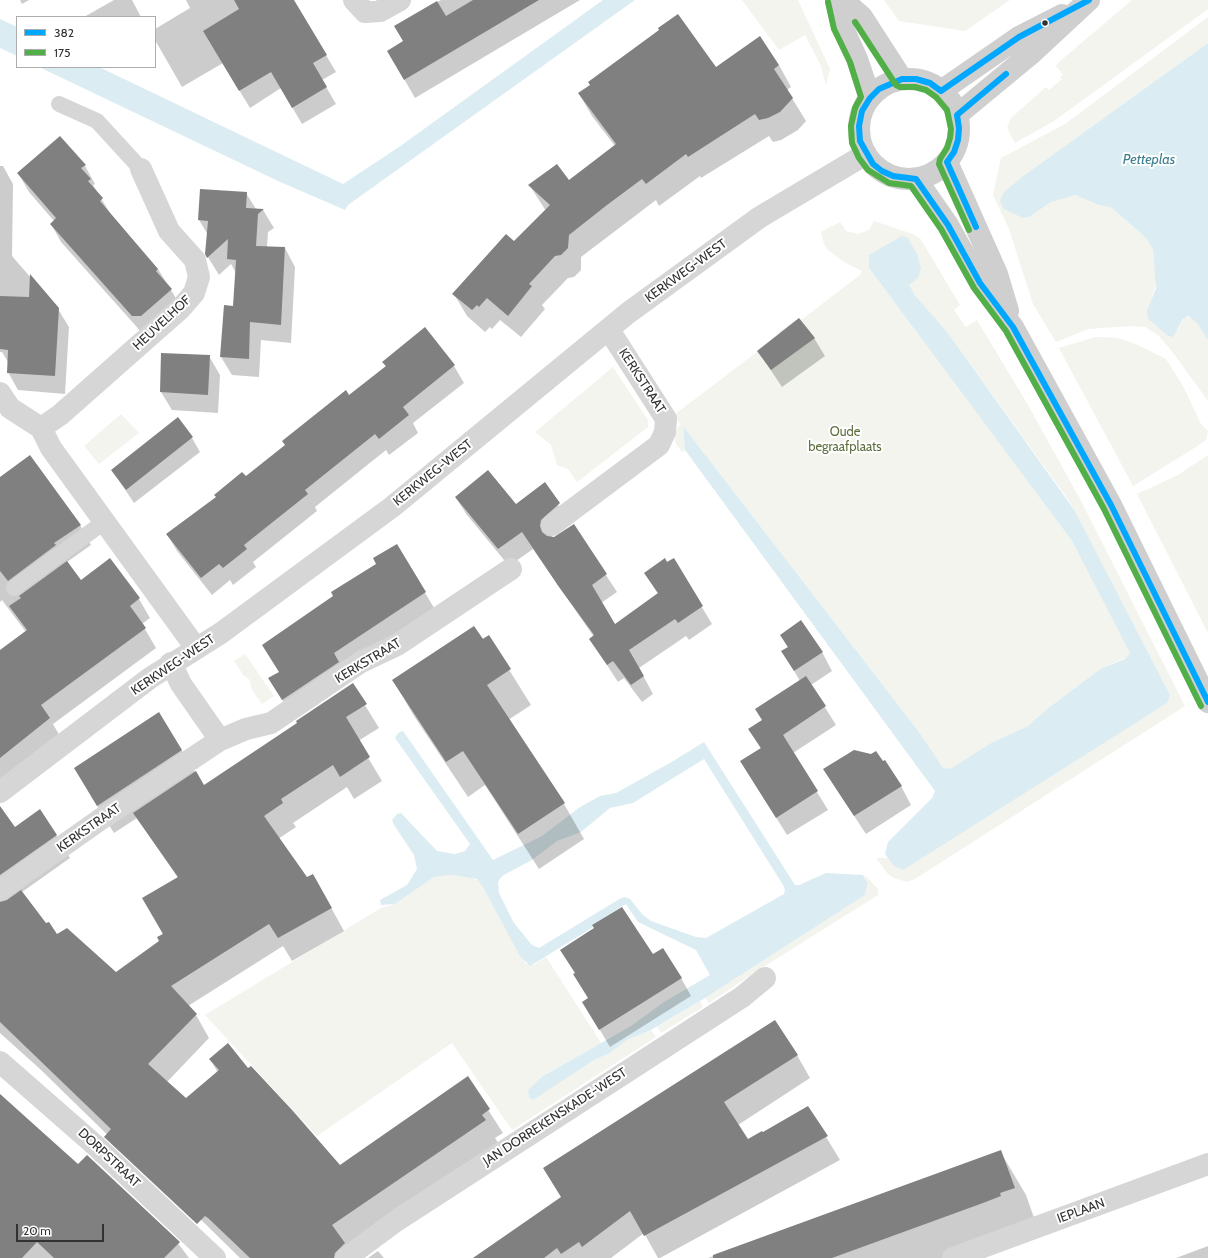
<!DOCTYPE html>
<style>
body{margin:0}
#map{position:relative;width:1208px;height:1258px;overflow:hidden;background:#fff;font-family:Cabin,sans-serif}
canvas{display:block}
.legend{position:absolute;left:16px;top:16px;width:140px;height:52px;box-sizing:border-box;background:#fff;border:1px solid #adadad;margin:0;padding:5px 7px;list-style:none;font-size:12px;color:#323232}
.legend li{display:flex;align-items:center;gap:8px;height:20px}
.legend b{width:20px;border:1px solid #adadad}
.scale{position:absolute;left:16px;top:1224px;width:88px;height:18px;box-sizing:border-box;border:2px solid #323232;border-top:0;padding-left:5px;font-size:12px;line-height:14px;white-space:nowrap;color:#323232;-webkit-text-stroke:3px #fff;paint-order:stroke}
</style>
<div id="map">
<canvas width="1208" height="1258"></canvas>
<ul class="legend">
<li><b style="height:5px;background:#00a7ff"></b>382</li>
<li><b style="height:5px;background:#50af46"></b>175</li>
</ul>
<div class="scale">20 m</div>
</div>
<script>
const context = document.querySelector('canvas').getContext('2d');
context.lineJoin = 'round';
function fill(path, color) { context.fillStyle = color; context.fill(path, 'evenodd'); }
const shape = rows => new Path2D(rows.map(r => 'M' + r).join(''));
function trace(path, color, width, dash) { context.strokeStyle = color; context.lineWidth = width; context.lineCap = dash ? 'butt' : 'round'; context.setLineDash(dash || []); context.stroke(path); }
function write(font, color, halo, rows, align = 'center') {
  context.font = font + ' Cabin,sans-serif'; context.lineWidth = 4; context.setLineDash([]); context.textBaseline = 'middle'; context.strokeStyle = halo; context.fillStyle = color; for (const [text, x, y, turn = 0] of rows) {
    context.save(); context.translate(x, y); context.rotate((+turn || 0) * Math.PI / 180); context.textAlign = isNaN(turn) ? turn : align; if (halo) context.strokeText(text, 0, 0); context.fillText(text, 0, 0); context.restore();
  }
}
const green = shape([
 [742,0,798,0,830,69,826,85,821,66,805,35,779,50],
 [884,0,1010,0,965,31,899,21],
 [1132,0,1208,0,1208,9,1054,121,1015,143,1007,128,1011,118,1046,87,1049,90,1062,79,1060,77,1063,75,1056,66,1059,62],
 [1208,17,1208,43,1026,174,1022,218,1029,217,1051,202,1066,197,1080,195,1099,205,1112,208,1146,238,1153,250,1156,284,1152,297,1151,322,1170,337,1178,329,1185,317,1191,318,1197,323,1208,340,1208,401,1174,354,1158,335,1145,327,1130,326,1088,329,1056,342,1033,304,1009,229,993,195,1001,158,1065,124],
 [874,221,913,234,920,238,960,305,954,310,966,327,977,320,1028,405,1080,499,1185,706,915,879,907,882,894,878,888,874,876,858,888,858,893,865,1167,703,1170,695,1075,511,1067,498,948,333,914,294,908,285,918,278,875,251,870,255,869,268,1072,541,1130,652,1128,657,1106,666,1047,709,1028,726,991,743,950,769,945,769,940,766,919,732,683,426,685,450,682,452,676,444,674,435,680,424,674,415,757,352,780,334,779,332,799,318,801,320,860,275,862,271,844,262,828,250,824,244,821,232,840,222,846,231,858,234,869,230],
 [1096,337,1117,338,1136,344,1166,359,1183,386,1201,424,1208,431,1206,440,1196,447,1133,486,1059,348],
 [613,367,648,420,648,427,577,482,568,469,557,465,551,445,535,432],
 [121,414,139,433,99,464,84,446],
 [1208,455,1208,633,1137,494,1178,475],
 [245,654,274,696,262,704,251,688,250,680,244,676,234,661],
 [864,874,878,889,878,895,760,969,709,1003,705,998,865,895,868,883],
 [452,875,469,877,480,881,526,964,533,965,546,957,601,1043,543,1076,533,1100,562,1080,594,1060,610,1053,627,1040,651,1030,656,1037,512,1130,452,1043,317,1136,205,1015,381,908,395,904,434,877],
 [700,1001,703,1007,661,1033,657,1027]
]);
const water = shape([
 [603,0,635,0,348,205,345,210,278,181,39,67,99,67,343,184,399,147],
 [0,19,17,27,17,56,0,48],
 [1208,43,1208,340,1197,323,1188,316,1183,319,1173,337,1168,336,1148,319,1147,311,1156,288,1153,250,1146,238,1112,208,1099,205,1076,195,1051,202,1029,217,1023,218,1004,209,1000,201,1004,192,1026,174],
 [902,236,907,237,917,254,921,268,918,278,909,285,914,294,948,333,1075,511,1170,695,1167,703,903,870,893,865,885,854,888,842,932,798,935,791,685,450,683,426,919,732,943,768,950,769,991,743,1028,726,1047,709,1102,668,1125,659,1130,653,1072,541,869,268,869,255],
 [403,731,493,860,542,836,580,807,600,796,616,793,670,763,704,742,795,885,799,885,826,873,863,875,868,883,865,895,705,998,651,1030,627,1040,610,1053,594,1060,533,1100,529,1097,528,1090,543,1076,631,1026,664,1002,710,975,696,950,638,922,626,904,592,925,593,927,579,936,530,966,520,956,483,887,477,879,452,875,434,877,395,904,381,905,380,900,407,885,417,869,414,855,394,825,392,820,397,814,401,813,437,851,455,854,465,851,470,844,395,738,398,733],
 [704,759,783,885,785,890,784,894,706,938,696,937,651,921,642,914,630,899,625,897,621,898,539,948,532,945,514,923,499,893,498,882,502,876,532,860,557,841,581,832,610,808,633,803]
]);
const shadow = shape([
 [20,0,29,0,22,4],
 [114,0,132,0,141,17,84,17],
 [186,0,293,0,336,72,322,80,336,104,302,124,281,88,250,108,223,63,182,87,155,40,155,29,190,8],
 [441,0,580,0,415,98,388,51,405,42,396,26],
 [779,65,791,87,787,90,806,121,798,130,781,140,773,142,769,136,701,178,700,176,659,206,656,200,581,257,581,270,574,277,568,278,542,305,545,309,521,337,500,320,492,329,490,327,485,332,467,316,454,294,514,243,546,211,530,186,568,181,615,146,592,116,579,94,716,68],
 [59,138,85,166,95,184,93,185,113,218,158,269,182,308,143,334,61,242,51,224,54,221,29,192,18,173],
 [0,166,3,166,13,184,12,256,58,309,69,327,65,394,18,390,8,372,8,362,2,352,0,352],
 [246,193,256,209,263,210,274,228,268,232,267,247,285,248,295,267,291,343,261,340,259,377,232,375,221,357,234,307,236,273,231,264,219,275,206,254,208,235,199,220],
 [814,338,825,356,782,387,758,351],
 [209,356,220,375,218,413,172,410,161,392],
 [383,362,454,366,464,383,413,423,418,433,389,455,386,450,315,507,317,511,253,562,256,567,233,585,230,580,212,595,177,551,167,534,246,478,386,367],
 [192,438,200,452,134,503,112,470],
 [0,478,80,525,91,545,67,562,81,581,139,599,150,618,142,624,156,648,53,724,61,738,0,784,0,651,26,632,2,600,0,602],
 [545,484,569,522,550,538,554,538,574,526,617,592,601,603,614,626,658,594,645,573,673,559,712,624,689,640,686,636,639,668,653,694,642,702,624,678,618,682,590,639,594,637,533,549,509,566,467,515,456,498,516,505],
 [396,545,436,611,293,718,280,696,279,672,334,596,377,564],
 [781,635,822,652,832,671,811,685,836,725,793,753,828,810,787,835,741,761,761,749,749,729,763,720,800,681,783,652,788,648],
 [488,636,531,705,508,720,564,804,584,839,539,869,485,785,468,797,414,716,393,680],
 [352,684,379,728,358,741,382,781,354,799,347,787,293,823,296,827,278,839,307,879,313,875,344,931,292,961,283,946,188,1006,196,1015,209,1038,167,1082,186,1100,218,1073,210,1059,248,1069,339,1166,467,1077,503,1133,495,1138,499,1144,353,1258,240,1258,139,1159,123,1150,40,1069,0,1033,0,824,56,835,70,858,22,892,46,925,57,936,116,973,160,942,178,878,137,818,114,833,91,796,159,714,204,786,298,724],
 [883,763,901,786,911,805,866,834,835,787],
 [653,955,681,978,691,996,610,1047,594,1020],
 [797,1055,810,1078,738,1125,748,1140,763,1134,808,1107,840,1160,660,1258,658,1258,644,1233,611,1258,473,1258,562,1198,544,1168],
 [0,1094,78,1166,174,1238,189,1258,0,1258],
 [1000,1151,1026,1195,1039,1232,976,1258,708,1258],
 [1208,1246,1208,1258,1176,1258],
 [378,1251,384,1258,368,1258]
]);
const building = shape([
 [234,0,294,0,327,55,313,63,327,87,292,108,271,72,239,91,203,31,239,9],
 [473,0,539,0,404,80,387,51,403,41,394,26,437,1,446,16],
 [678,14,716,67,760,36,779,65,774,69,793,98,780,112,768,118,759,120,755,114,688,157,686,154,646,184,642,179,607,205,569,235,568,248,561,255,555,256,529,284,532,286,508,316,487,298,479,307,477,305,472,310,452,294,506,234,514,241,550,205,528,185,557,164,569,180,616,144,578,93,590,85,588,82,659,30,658,28],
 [60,136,86,165,81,168,91,179,88,181,103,198,100,201,158,269,156,271,172,289,141,316,132,316,50,224,56,218,17,173],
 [200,189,247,192,246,208,264,209,258,214,256,246,285,247,281,325,250,322,249,359,220,357,224,305,233,306,236,260,227,259,228,239,207,258,205,254,208,221,198,220],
 [30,274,59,308,55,376,7,373,8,350,0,349,0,296,29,297],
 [799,318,815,338,771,370,757,351],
 [425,327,455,365,403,407,409,415,379,439,375,434,305,490,308,494,244,545,247,549,223,568,219,564,201,578,166,534,216,497,214,495,242,472,246,476,285,445,282,441,346,390,349,395,386,366,382,362],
 [161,353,210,355,208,395,160,392],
 [178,417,193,437,126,490,111,470],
 [30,455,81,525,54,543,56,545,8,581,0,571,0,477],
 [488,470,516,504,545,482,560,503,541,520,540,526,542,532,547,536,554,537,574,524,607,574,592,585,615,624,658,593,644,573,665,558,667,562,674,558,703,606,678,623,675,619,629,650,644,676,631,685,613,661,607,665,589,639,594,635,559,587,522,532,498,549,455,497],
 [397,544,426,592,334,653,339,662,282,700,268,678,279,672,262,645,333,596,331,592,376,564,373,558],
 [110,558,140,598,130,606,146,628,41,705,50,718,0,758,0,650,27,630,9,606,21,598,19,596,67,561,81,580],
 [801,620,823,652,794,671,781,651,788,647,780,635],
 [474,626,483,639,489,635,511,669,487,685,565,803,518,834,463,751,446,762,392,680],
 [806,676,826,706,783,735,818,791,776,818,740,761,761,748,748,729,762,720,755,709],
 [353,683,367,704,346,717,370,757,340,777,333,765,281,799,283,803,264,816,307,877,313,874,332,908,278,938,269,924,171,986,197,1014,148,1064,186,1098,219,1070,209,1059,228,1043,248,1068,251,1066,293,1111,340,1165,468,1076,490,1109,482,1115,486,1120,332,1225,345,1243,335,1253,334,1258,250,1258,208,1218,205,1216,197,1224,104,1137,111,1129,0,1022,0,902,7,900,21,890,46,923,49,922,57,934,67,928,116,972,159,941,157,937,163,934,142,898,178,877,133,813,196,771,204,785,297,723,296,721],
 [159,712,182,750,97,806,74,768],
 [854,750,871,754,876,751,883,761,885,760,902,786,854,816,823,769],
 [0,806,15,827,40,809,57,835,0,875],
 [622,907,653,954,663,948,682,978,599,1030,582,1002,588,998,573,974,575,973,560,950,594,928,592,925],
 [775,1020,798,1055,724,1102,748,1139,762,1131,763,1132,808,1106,828,1136,644,1236,630,1211,582,1247,579,1242,561,1254,557,1248,544,1258,473,1258,561,1197,543,1168],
 [0,1094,78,1164,87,1155,180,1242,164,1258,54,1258,37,1242,22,1258,0,1258],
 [1001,1150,1015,1188,1000,1193,1001,1196,983,1203,832,1258,713,1258,713,1255]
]);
const lane = shape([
 [59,104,97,121,141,169],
 [14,588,104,522]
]);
const street = shape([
 [354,0,365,12,380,11,400,0],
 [0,393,10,408,41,428,51,448,196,648],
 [41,428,60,415,180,309,194,293,199,277,195,260,169,231,141,169],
 [552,525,659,445,665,432,666,419,609,330],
 [171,663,181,684,220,740],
 [0,792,150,678,221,633,392,507,628,313,760,217,866,154],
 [0,890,101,819,220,740,246,729,271,723,361,662,397,645,511,569],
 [0,1062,96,1146,215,1258],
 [346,1258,396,1221,742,997,765,978],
 [953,1258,1208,1164]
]);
const secondary = shape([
 [836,0,842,26,857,59,870,98],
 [843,0,862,17,902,79],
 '859 129a50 50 0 1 1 100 0a50 50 0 1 1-100 0Z',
 [941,91,1019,37,1062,15],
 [957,115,1032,53,1089,0],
 [947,162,997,274,1008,311],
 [916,179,948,225,980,283,1013,327,1111,505,1208,702]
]);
const bus1 = shape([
 [1089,0,1019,37,941,91,930,83,916,79,902,79,879,89,870,98,862,111,859,126,860,141,873,164,882,171,893,176,916,179,948,225,980,283,1013,327,1111,505,1208,702],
 [976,227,947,162,954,152,958,140,959,128,957,115,1006,74]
]);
const bus2 = shape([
 [828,2,834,29,850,62,861,97,855,108,851,126,852,143,859,158,868,170,889,183,911,186,941,229,974,288,1006,331,1104,509,1201,706],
 [855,22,896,85,900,87,915,87,926,90,936,97,947,110,951,129,950,138,947,148,940,159,939,164,969,230]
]);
const markers = [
 [1045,23,3.5,"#323232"]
];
const streetNames = [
 ["KERKWEG-WEST",686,271,-36],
 ["HEUVELHOF",162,323,-43],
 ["KERKSTRAAT",642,381,57],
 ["KERKWEG-WEST",433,473,-39],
 ["KERKSTRAAT",368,661,-31],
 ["KERKWEG-WEST",173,665,-34],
 ["KERKSTRAAT",89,828,-35],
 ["JAN DORREKENSKADE-WEST",555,1117,-33],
 ["DORPSTRAAT",109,1158,43],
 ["IEPLAAN",1081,1211,-20]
];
const parkNames = [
 ["Oude",845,432],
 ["begraafplaats",845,447]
];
const waterNames = [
 ["Petteplas",1149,160]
];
fill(green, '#f2f4ed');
fill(water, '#dbedf2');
fill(shadow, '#0003');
fill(building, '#808080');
trace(lane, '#d6d6d6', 16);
trace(street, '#d6d6d6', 22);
trace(secondary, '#cfcfcf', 22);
trace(bus1, '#00a7ff', 6);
trace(bus2, '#50af46', 6);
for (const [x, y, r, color] of markers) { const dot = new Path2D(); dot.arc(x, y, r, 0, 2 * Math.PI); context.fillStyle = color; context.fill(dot); trace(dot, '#fff', 1.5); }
write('13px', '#323232', '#fff', streetNames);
write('13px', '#5e6f3e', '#fff', parkNames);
write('italic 14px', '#3c7e8f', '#fff', waterNames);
</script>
